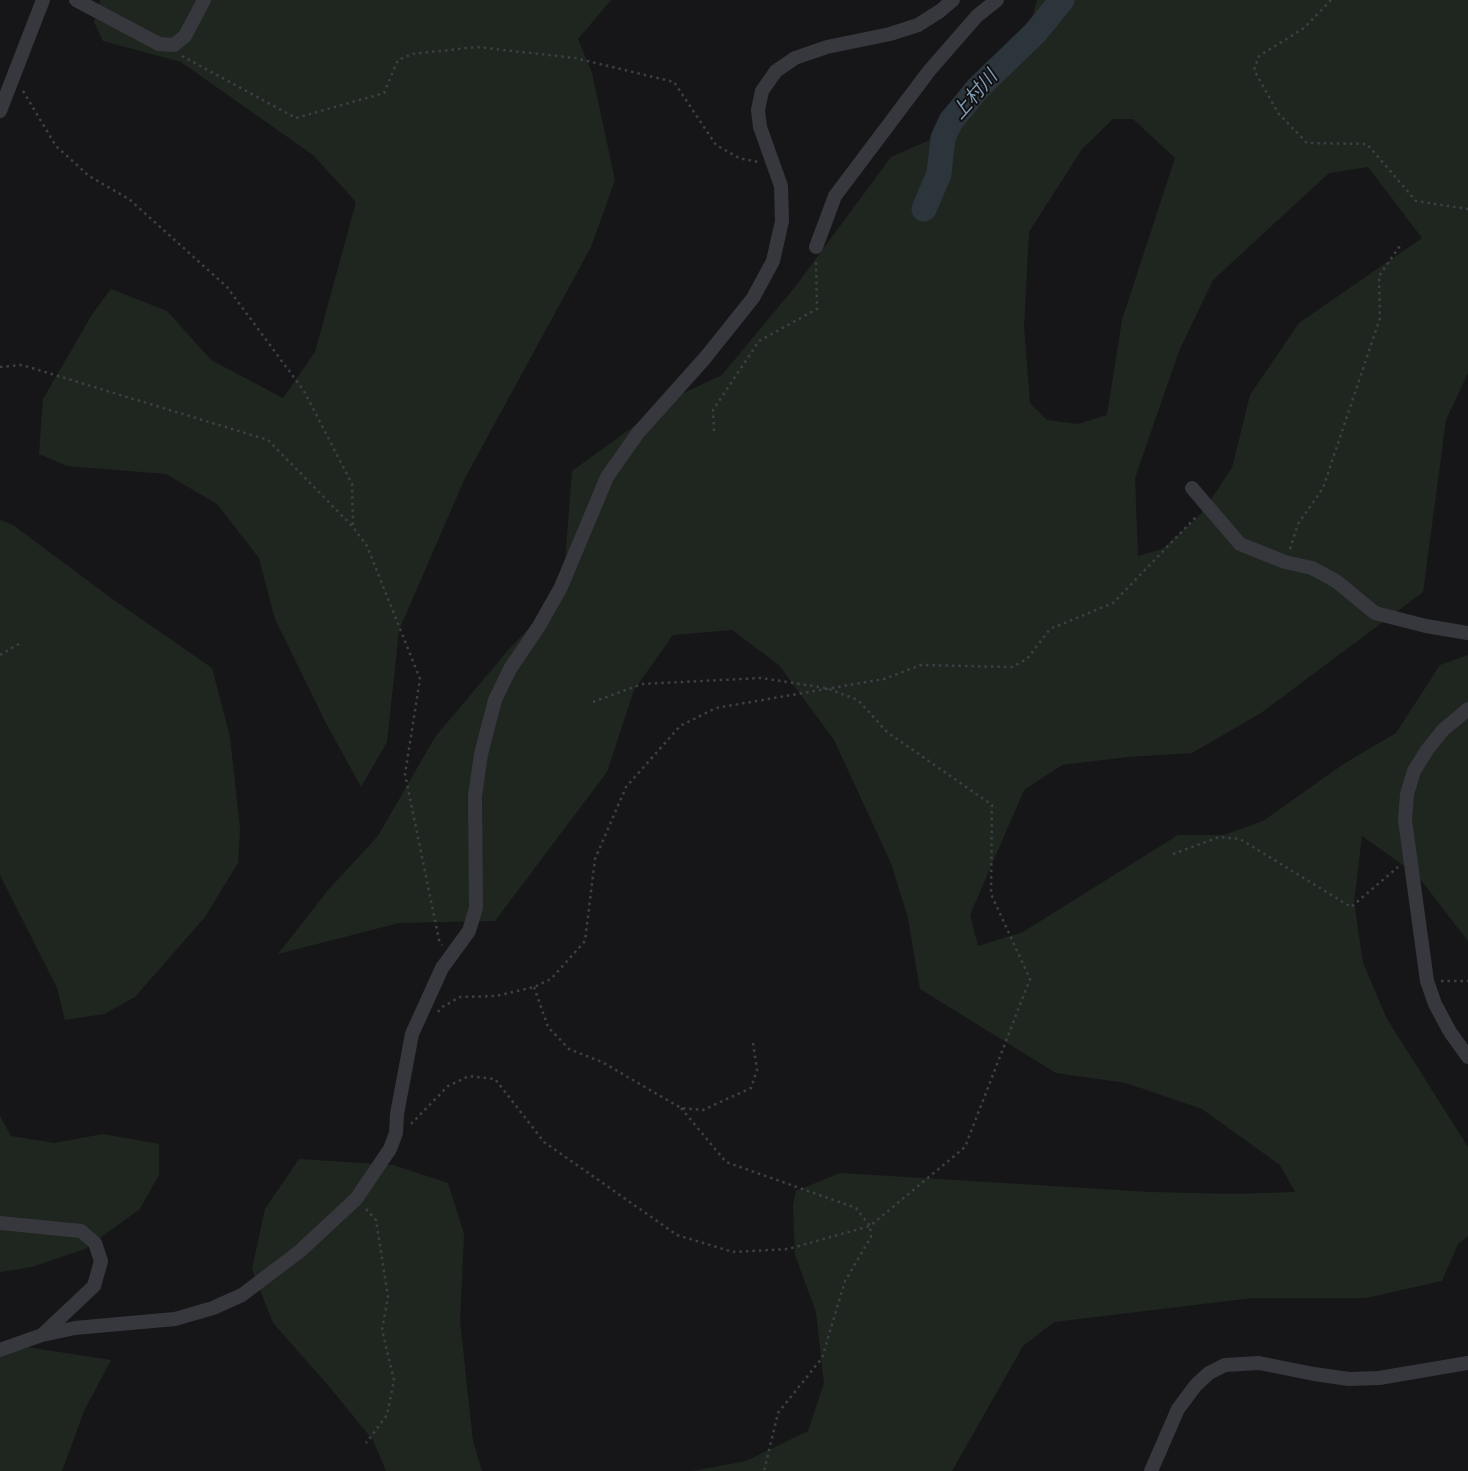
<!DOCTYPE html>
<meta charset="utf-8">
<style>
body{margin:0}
canvas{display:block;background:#161618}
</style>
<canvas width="1468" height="1471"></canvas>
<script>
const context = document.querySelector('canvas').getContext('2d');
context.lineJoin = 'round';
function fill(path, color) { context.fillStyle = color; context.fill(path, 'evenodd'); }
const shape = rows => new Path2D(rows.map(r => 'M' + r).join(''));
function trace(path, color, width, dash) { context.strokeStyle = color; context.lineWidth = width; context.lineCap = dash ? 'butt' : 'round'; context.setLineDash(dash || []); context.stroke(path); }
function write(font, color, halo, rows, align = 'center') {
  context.font = font + ' Figtree,"Noto Sans JP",sans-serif'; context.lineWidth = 4; context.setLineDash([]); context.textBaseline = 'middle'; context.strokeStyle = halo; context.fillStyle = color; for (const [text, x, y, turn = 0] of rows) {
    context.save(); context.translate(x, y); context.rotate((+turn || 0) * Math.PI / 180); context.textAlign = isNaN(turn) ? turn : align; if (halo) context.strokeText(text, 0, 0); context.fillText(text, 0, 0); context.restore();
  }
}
const green = shape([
 [100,0,611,0,578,39,592,73,615,180,591,247,465,478,399,630,387,742,361,787,326,723,275,619,259,558,217,504,166,474,67,466,39,454,43,399,93,313,111,289,167,311,211,360,283,398,315,352,356,202,313,155,181,62,103,41,94,22],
 [1037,0,1468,0,1468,373,1446,420,1423,592,1261,713,1192,753,1128,757,1062,765,1024,790,970,915,978,946,1023,932,1178,835,1224,835,1263,821,1345,763,1396,733,1440,665,1468,655,1468,941,1417,875,1362,836,1354,902,1363,963,1387,1019,1468,1147,1468,1236,1458,1244,1442,1281,1366,1298,1252,1298,1054,1322,1023,1346,952,1471,693,1471,746,1461,808,1431,824,1383,816,1312,795,1255,793,1205,796,1191,840,1173,1150,1192,1233,1194,1295,1192,1280,1165,1202,1109,1126,1083,1056,1073,920,989,908,918,891,863,834,740,779,665,732,630,673,635,634,690,607,772,495,921,399,923,278,954,329,889,378,836,435,737,509,649,547,610,565,562,572,471,673,398,722,375,795,287,891,157,943,134,1022,53],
 [1113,119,1133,119,1175,158,1122,320,1107,415,1078,424,1047,420,1030,403,1024,326,1029,232,1082,149],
 [1368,167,1422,238,1299,323,1250,395,1232,468,1201,514,1162,549,1138,556,1135,478,1179,351,1213,280,1329,173],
 [0,520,13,525,111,598,212,668,230,737,240,829,238,863,205,917,135,997,104,1014,65,1020,57,988,0,875],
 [0,1116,11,1136,54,1143,103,1134,159,1144,159,1175,140,1209,85,1249,32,1267,0,1272],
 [299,1159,393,1165,448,1183,464,1234,460,1321,473,1441,482,1471,386,1471,373,1440,327,1384,273,1323,252,1269,265,1209],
 [14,1345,111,1360,84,1411,62,1471,0,1471,0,1347]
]);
const river = shape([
 [924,209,939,174,943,138,951,121,978,88,1035,33,1062,0]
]);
const path = shape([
 [1331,0,1304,28,1259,56,1254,70,1278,113,1307,143,1367,144,1416,201,1468,209],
 [182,56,296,118,384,93,398,60,412,54,477,47,575,58,674,82,716,145,739,158,758,162],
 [23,91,56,146,89,176,129,199,227,287,304,391,352,484,353,525],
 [0,367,22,365,268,440,353,527,367,546,420,679,405,774,439,940,442,945],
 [714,431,713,410,759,341,817,309,816,261],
 [1290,549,1298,524,1323,488,1380,318,1379,276,1402,243],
 [0,655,19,644],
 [593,702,642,684,761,678,826,688,858,700,887,732,992,805,991,894,1030,979,965,1147,870,1226,856,1208,726,1162,681,1108],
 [1173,854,1219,837,1240,839,1351,907,1398,867],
 [1441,981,1468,981],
 [534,987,548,1027,569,1049,602,1062,681,1108,703,1110,751,1088,757,1070,753,1043],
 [438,1012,442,1007,460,997,496,996,534,987,551,979,585,941,595,859,626,787,680,726,716,708,884,679,921,665,1012,667,1027,659,1050,629,1113,603,1197,516],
 [411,1124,448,1086,469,1076,495,1079,544,1142,677,1235,733,1252,788,1249,870,1226,871,1237,845,1281,822,1358,778,1413,764,1471],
 [366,1209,376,1220,388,1297,382,1330,394,1380,387,1415,366,1443]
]);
const minor = shape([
 [76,0,159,44,174,45,185,36,204,0],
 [0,111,43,0],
 [816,247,835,196,929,71,977,16,997,0],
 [1192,488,1240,544,1285,562,1312,568,1336,581,1375,613,1426,626,1468,633],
 [1468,709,1443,730,1427,750,1414,771,1407,794,1405,820,1427,981,1435,1004,1450,1032,1468,1057],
 [0,1223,81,1231,95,1243,101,1261,94,1286,42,1335],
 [0,1350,42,1335,75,1328,175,1319,213,1308,242,1295,300,1251,356,1199,390,1149,396,1133,397,1114,412,1034,442,968,469,931,476,908,475,796,481,754,495,700,510,669,539,626,561,587,607,477,638,433,705,358,753,298,773,261,782,221,781,186,760,127,758,110,762,91,776,71,795,58,827,47,890,34,918,25,940,11,953,0],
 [1151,1471,1178,1409,1196,1385,1209,1373,1225,1365,1259,1363,1314,1374,1349,1379,1379,1378,1468,1363]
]);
const waterNames = [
 ["上村川",975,95,-49]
];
fill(green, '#1e261f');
trace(river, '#2c353c', 25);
trace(path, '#3d3f44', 2.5, [2.5, 4]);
trace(minor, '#37383d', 14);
write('italic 19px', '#7f9bb3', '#111113', waterNames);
</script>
